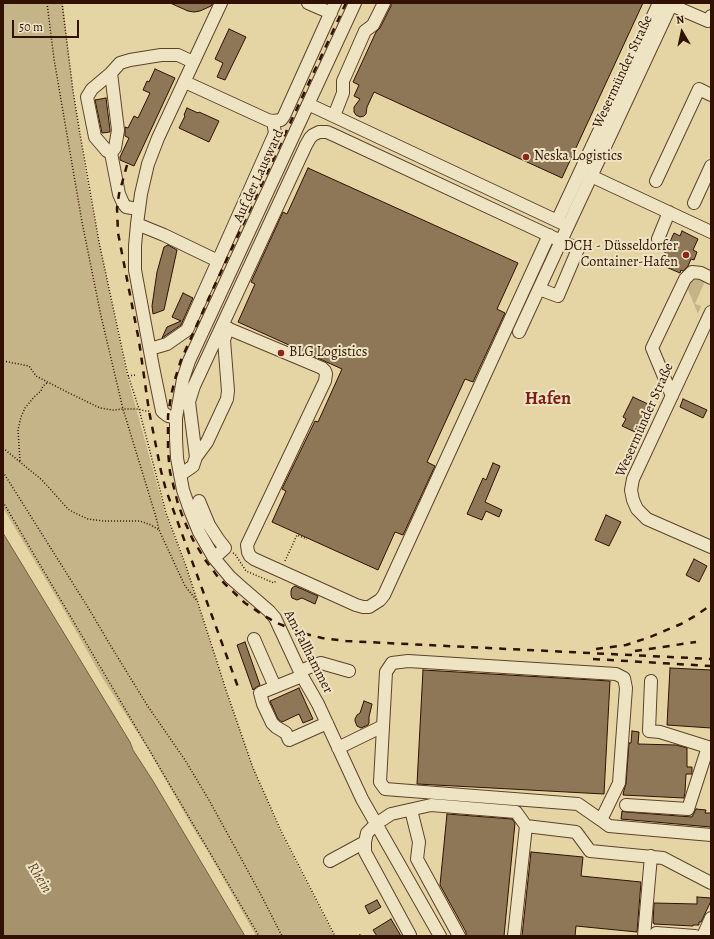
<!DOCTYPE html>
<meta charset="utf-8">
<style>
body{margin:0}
#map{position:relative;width:714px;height:939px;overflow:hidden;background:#e5d5a5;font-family:Alegreya,serif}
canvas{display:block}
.frame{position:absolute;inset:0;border:4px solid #301102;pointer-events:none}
.north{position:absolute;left:662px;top:12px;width:40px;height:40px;-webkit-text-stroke:3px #eee4c4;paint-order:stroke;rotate:351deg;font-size:11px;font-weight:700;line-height:16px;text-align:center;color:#301102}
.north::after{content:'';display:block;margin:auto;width:14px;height:18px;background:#301102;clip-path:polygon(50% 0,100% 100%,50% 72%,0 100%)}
.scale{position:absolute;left:12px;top:20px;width:67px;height:18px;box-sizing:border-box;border:2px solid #301102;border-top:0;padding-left:5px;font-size:12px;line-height:14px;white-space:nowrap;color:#301102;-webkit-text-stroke:3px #eee4c4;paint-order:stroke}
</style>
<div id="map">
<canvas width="714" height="939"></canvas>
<div class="frame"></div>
<div class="north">N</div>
<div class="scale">50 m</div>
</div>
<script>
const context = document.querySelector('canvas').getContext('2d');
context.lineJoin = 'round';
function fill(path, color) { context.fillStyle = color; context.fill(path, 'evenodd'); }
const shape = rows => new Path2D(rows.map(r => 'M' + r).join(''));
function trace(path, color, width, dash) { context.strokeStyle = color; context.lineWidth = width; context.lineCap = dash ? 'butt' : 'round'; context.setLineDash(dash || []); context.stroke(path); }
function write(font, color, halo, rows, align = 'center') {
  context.font = font + ' Alegreya,serif'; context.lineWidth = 4; context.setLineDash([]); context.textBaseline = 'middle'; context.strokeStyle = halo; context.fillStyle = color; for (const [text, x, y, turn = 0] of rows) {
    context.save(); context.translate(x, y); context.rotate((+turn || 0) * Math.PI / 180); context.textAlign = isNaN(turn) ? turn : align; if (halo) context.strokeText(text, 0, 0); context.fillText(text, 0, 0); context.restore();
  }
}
const green = shape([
 [3,3,63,3,73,91,87,180,99,241,126,372,165,513,186,567,227,694,253,768,281,833,334,936,256,936,207,850,196,833,146,746,103,679,64,610,3,508],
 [696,279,705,281,695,304,701,306,698,314,686,285,690,282]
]);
const water = shape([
 [3,533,130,742,133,750,153,781,245,936,3,936,3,533]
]);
const building = shape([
 [170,3,213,3,211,6,200,11,194,12,188,11,170,3],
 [391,3,643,3,562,178,374,92,367,107,366,114,364,116,360,117,356,115,354,112,354,107,360,99,354,96,359,85,353,82,376,32,380,28,391,6,391,3],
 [229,29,246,37,225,80,217,77,223,63,215,59,229,29],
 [155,69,175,78,134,166,120,160,120,157,129,138,125,136,125,127,128,128,134,116,138,118,150,93,143,90,147,81,149,82,155,69],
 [106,98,110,130,110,132,102,133,95,100,106,98],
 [187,108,198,113,199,112,219,121,209,142,179,128,185,116,184,115,187,108],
 [308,168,518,263,497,309,505,313,473,382,465,379,427,462,435,466,403,535,395,532,378,570,272,522,286,491,282,489,315,421,318,422,342,369,238,322,255,284,251,282,283,212,287,214,308,168],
 [682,231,698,239,693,250,697,252,694,260,691,259,688,266,683,271,681,270,680,273,666,267,668,264,661,261,674,233,680,236,682,231],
 [168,245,177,250,164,310,153,314,152,306,157,272,164,247,168,245],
 [183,293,193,298,181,325,162,338,167,327,181,321,172,317,183,293],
 [633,397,650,405,640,425,639,424,635,432,622,426,626,419,623,417,633,397],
 [683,399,707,410,703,418,680,407,683,399],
 [493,463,500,466,485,502,502,510,499,517,486,511,482,520,467,514,483,478,486,480,493,463],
 [606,515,621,522,609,546,595,540,606,515],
 [694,559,707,566,699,582,686,575,694,559],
 [295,586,318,596,315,604,302,598,297,600,292,598,291,595,291,591,292,588,295,586],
 [245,642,260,685,255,688,253,690,237,645,245,642],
 [670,668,711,670,711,728,667,725,670,668],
 [423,670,610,681,604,794,417,784,423,670],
 [299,688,313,719,303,723,299,714,282,722,278,719,270,701,299,688],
 [364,701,372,704,369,717,369,723,368,725,361,728,357,726,355,721,355,719,357,715,360,713,364,701],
 [632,731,639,732,638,744,676,745,687,748,687,767,692,767,692,774,686,774,685,792,684,798,623,795,624,790,626,784,629,743,631,743,632,731],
 [696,809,706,810,705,813,711,813,711,827,621,819,622,811,626,812,692,817,696,809],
 [447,814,512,819,515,823,504,936,466,936,466,932,440,885,447,814],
 [531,852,583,857,581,876,641,882,637,932,576,926,575,936,522,936,531,852],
 [697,897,711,898,711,901,701,922,699,922,699,925,693,925,693,926,654,924,654,923,653,923,654,903,697,904,697,897],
 [377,900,381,907,369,914,365,906,377,900],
 [391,919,401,936,377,936,373,930,391,919]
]);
const path = shape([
 [47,3,54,59,82,222,101,316,123,409,156,517,159,530,185,586,198,602],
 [62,3,73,91,80,134,99,242,127,372,139,409,166,513,186,566,227,693,253,768,282,833,335,936],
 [3,361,29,366,36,376,67,392,100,408,113,410,123,409,139,409,145,411,151,411],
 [128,376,135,375],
 [3,448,42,480,68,509,75,513,88,519,103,521,140,521,151,525,159,530],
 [20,461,18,430,21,417,25,408,34,397,41,391,43,386,48,382],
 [3,472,89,609,109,643,147,705,185,760,209,800,260,893,282,936],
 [3,502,259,936],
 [233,553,235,554,246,571,274,583,276,581],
 [285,561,297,535,307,539]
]);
const minor = shape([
 [308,3,331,13],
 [355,3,189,361,183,379,176,418,176,438,177,458,183,490,190,510,199,532,214,558,230,577,240,586,269,611,275,618,302,676,318,704,362,799,440,936],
 [671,5,708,21,711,16],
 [185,82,268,120,273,121,281,120,284,116,335,3],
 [308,104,568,226],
 [334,116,343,93,343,81,365,31,373,25,384,3],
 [111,153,115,148,118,130,111,73],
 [591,176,711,232],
 [656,181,699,89,711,95],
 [694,203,711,166],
 [138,209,126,207,123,203,119,194,111,153,107,151,95,137,87,97,92,89,111,73,120,63,130,60,161,55,178,55,193,62],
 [557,221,659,3],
 [137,224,164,235,218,261],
 [658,239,669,212],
 [711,312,633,479,631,490,633,500,637,509,647,519,711,547],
 [222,326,322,368,325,371,326,374,325,381,247,545,248,552,250,556,254,559,356,605,363,607,369,607,380,600,384,595,549,235],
 [519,332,561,241,672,3],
 [150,349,167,344,187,330,218,261,275,133,273,121],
 [672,396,652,348,685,279,692,272,701,273,711,278],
 [176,418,168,416,164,413,162,411,153,367,135,270,135,246,137,224,141,194,148,164,158,138,221,3],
 [196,457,189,402,194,386,306,145,310,138,313,135,319,132,327,132,336,136,578,249,558,296,539,289],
 [180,475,193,466,196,457,207,442,227,399,228,391,224,340,228,328],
 [199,501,209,525,218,539,225,548,214,558],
 [254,639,275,687],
 [300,671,315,665,321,663,349,671],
 [302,676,260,693,263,704,272,723,276,727,286,733,289,740,327,723],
 [651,681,649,731,660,732,711,748],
 [338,748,383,726],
 [626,805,688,809,708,747],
 [411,810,419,842,417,859,459,936],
 [601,820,619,783,626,688,624,678,616,674,408,661,392,663,386,672,380,782,385,789,578,804,601,820,609,826,711,835],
 [330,861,365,842],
 [410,935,365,852,365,842,367,833,376,824,391,814,431,805,516,812,526,826,576,832,590,851,663,858,711,883],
 [514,936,526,826],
 [644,936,651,856],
 [656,936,656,933,695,936],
 [703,936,711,918]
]);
const rail = shape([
 [346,3,213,289,181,360,175,379,171,396,168,416,168,451,170,472,178,504,184,520,193,540,206,561,218,577,227,586,245,603,263,615,277,623,302,633,322,638,346,641,711,659],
 [127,165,119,194,117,208,118,233,139,341,149,411,161,471,166,490,238,687],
 [596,649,626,645,650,637,681,624,695,616,711,605],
 [635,651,696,642],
 [593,659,711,666],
 [359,935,360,936]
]);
const markers = [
 [526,157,4,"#8f2418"],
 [686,255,4,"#8f2418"],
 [281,353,4,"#8f2418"]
];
const streetNames = [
 ["Wesermünder Straße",623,72,-65],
 ["Auf der Lausward",259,176,-65],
 ["Wesermünder Straße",645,420,-66],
 ["Am Fallhammer",308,652,63]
];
const poiNames = [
 ["Neska Logistics",534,157],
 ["DCH - Düsseldorfer",678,247,"right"],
 ["Container-Hafen",678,263,"right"],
 ["BLG Logistics",289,353]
];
const waterNames = [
 ["Rhein",39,878,58]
];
const districtNames = [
 ["Hafen",548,400]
];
fill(green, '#c6b489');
fill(water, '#a7926e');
trace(water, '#775e43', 1);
fill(building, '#8e7757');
trace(building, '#301102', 1);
trace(minor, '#5d422b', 14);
trace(path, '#301102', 1.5, [1, 2]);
trace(minor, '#eee4c4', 12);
trace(rail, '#301102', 2.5, [7, 7]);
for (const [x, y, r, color] of markers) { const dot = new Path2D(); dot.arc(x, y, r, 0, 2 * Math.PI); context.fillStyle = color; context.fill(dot); trace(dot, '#eee4c4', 1.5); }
write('14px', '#301102', '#eee4c4', streetNames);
write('14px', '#301102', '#eee4c4', poiNames, 'left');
write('italic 15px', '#60452d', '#eee4c4', waterNames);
write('bold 18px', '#7a1f14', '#eee4c4', districtNames);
</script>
